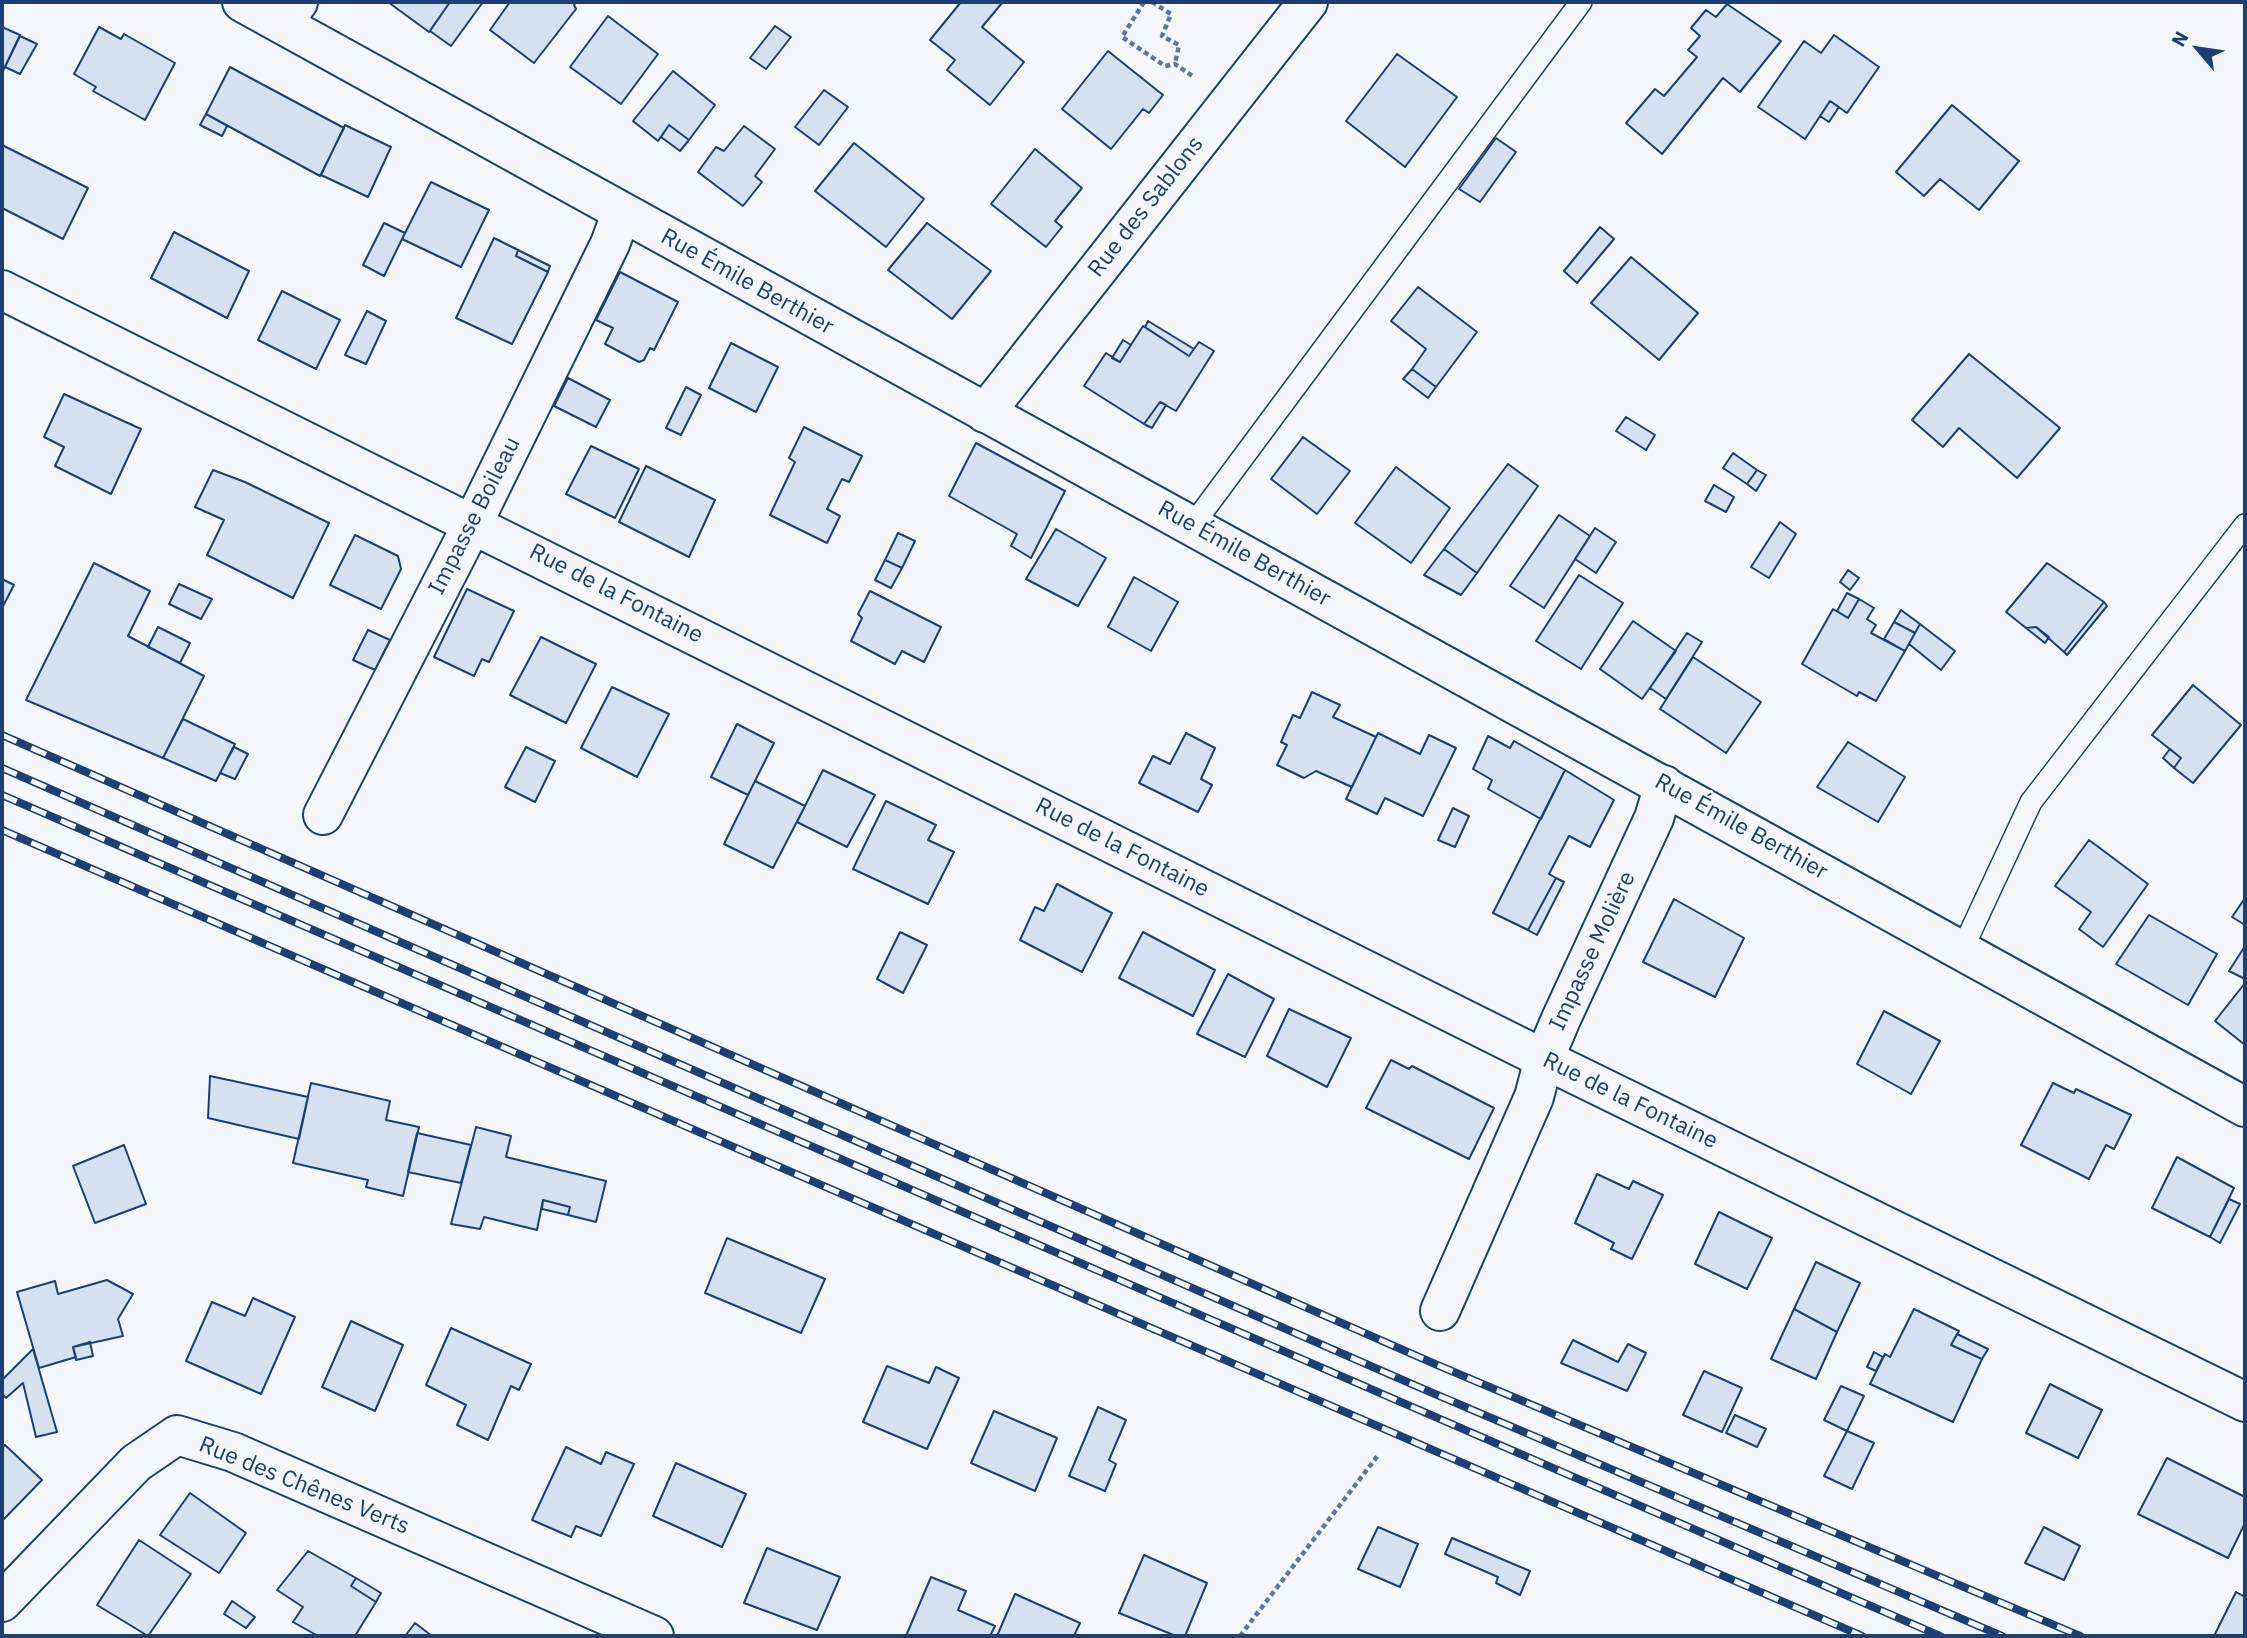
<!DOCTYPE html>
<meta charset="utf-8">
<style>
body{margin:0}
#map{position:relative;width:2247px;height:1638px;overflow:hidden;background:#f4f7fb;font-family:"IBM Plex Sans",sans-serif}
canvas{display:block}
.frame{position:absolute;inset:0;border:4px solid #1d3f73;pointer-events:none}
.north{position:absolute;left:2163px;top:14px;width:70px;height:70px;-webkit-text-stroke:5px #f4f7fb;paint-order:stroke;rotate:299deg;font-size:19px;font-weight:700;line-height:28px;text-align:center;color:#1d3f73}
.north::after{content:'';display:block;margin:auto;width:24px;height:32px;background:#1d3f73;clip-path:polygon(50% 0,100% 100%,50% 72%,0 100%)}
</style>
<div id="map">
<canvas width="2247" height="1638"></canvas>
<div class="frame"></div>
<div class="north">N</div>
</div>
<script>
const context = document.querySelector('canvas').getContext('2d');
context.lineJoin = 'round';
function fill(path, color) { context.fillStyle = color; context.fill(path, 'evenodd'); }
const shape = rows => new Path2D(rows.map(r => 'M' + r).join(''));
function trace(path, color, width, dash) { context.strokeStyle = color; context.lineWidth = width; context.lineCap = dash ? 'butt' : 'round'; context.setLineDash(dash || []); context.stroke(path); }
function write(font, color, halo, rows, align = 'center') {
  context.font = font + ' "IBM Plex Sans",sans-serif'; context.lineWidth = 5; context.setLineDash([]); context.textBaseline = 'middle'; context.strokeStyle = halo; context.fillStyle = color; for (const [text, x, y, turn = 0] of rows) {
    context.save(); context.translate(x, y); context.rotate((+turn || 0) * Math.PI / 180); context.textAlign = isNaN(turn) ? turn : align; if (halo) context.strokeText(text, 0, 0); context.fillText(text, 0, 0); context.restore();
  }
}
const building = shape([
 [388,2,450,2,429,32,388,2],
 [450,2,483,2,451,46,430,31,450,2],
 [510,2,576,2,574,5,576,9,534,63,490,30,510,2],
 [961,2,1002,3,982,27,1024,62,990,105,947,70,955,60,930,40,961,2],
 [1727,4,1781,41,1740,92,1723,78,1662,154,1626,123,1655,89,1664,96,1697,57,1688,50,1700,36,1691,28,1706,10,1716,17,1727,4],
 [608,16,658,54,621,104,570,67,608,16],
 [775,26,791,37,766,69,750,58,775,26],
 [2,27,20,35,2,73,2,27],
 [99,27,121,39,124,34,175,63,145,120,93,91,96,87,74,74,99,27],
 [1834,35,1879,67,1847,113,1830,101,1805,139,1758,107,1804,41,1821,53,1834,35],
 [20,36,37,44,20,74,5,67,20,36],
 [1108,51,1163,95,1149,113,1143,109,1111,149,1062,109,1108,51],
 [1397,54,1457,97,1405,167,1346,121,1397,54],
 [230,67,344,128,320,176,206,114,230,67],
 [673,71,715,105,689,140,669,125,658,141,633,121,673,71],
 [824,90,848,107,819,145,795,127,824,90],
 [1830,101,1839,107,1829,122,1820,116,1830,101],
 [1952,105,2019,161,1979,210,1940,179,1924,196,1896,172,1952,105],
 [206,114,227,126,222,136,200,125,206,114],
 [345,125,391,147,368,197,321,175,345,125],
 [669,125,689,140,680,151,661,137,669,125],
 [744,126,775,149,755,176,762,182,743,206,698,172,716,147,724,151,744,126],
 [1496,138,1516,152,1480,202,1459,189,1496,138],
 [854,143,924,199,886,247,815,191,854,143],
 [2,145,88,188,63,239,2,208,2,145],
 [1035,149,1082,188,1055,221,1062,227,1046,247,991,204,1035,149],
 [431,182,489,210,461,267,402,239,431,182],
 [384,223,405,233,384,276,363,265,384,223],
 [927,223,991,271,952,319,888,270,927,223],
 [1600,227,1614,239,1577,283,1564,271,1600,227],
 [174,232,249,271,227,318,151,278,174,232],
 [494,238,518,250,516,256,548,272,512,344,456,318,494,238],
 [518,250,550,266,548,272,516,256,518,250],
 [1631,257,1698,313,1659,360,1591,303,1631,257],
 [620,272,678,302,654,350,650,348,644,360,639,362,605,344,613,328,596,320,620,272],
 [1418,287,1477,332,1436,387,1412,369,1426,349,1391,321,1418,287],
 [282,291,340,320,316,369,258,340,282,291],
 [367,311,386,321,366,364,345,355,367,311],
 [1148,321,1194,349,1189,356,1145,327,1148,321],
 [1143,326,1189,356,1199,342,1214,351,1176,411,1160,402,1144,424,1084,386,1106,353,1120,362,1143,326],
 [1123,340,1131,345,1120,362,1112,358,1123,340],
 [731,343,778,367,756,412,709,388,731,343],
 [1969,354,2060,428,2017,478,1959,428,1943,447,1912,420,1969,354],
 [1412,369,1436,387,1428,398,1403,379,1412,369],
 [568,378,610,400,596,427,554,406,568,378],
 [686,387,701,395,681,435,666,428,686,387],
 [64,394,141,429,111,494,55,466,64,447,44,437,64,394],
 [1160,402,1166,405,1152,428,1144,424,1160,402],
 [1626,417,1655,435,1646,450,1616,431,1626,417],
 [804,427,862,456,849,482,842,479,827,509,840,516,827,543,770,515,795,462,789,458,804,427],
 [1303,437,1350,471,1317,514,1271,479,1303,437],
 [976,443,1065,491,1031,558,1011,546,1017,534,949,496,976,443],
 [591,446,639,469,615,518,566,494,591,446],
 [1733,453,1757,470,1747,484,1723,468,1733,453],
 [1508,464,1538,486,1477,573,1444,549,1508,464],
 [646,466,715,500,689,557,619,522,646,466],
 [1396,467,1450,508,1411,563,1355,523,1396,467],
 [213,470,245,482,329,523,293,598,207,555,224,520,195,507,213,470],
 [1757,470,1766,475,1756,491,1747,484,1757,470],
 [1714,485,1734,497,1726,512,1705,501,1714,485],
 [1559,515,1590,536,1544,608,1510,586,1559,515],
 [1780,522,1796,534,1769,578,1751,567,1780,522],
 [1595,528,1616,542,1596,573,1575,559,1595,528],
 [1056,529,1106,558,1078,606,1026,579,1056,529],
 [898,533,915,541,902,568,885,560,898,533],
 [355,535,398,556,401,569,381,609,330,585,355,535],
 [1444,549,1477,573,1461,595,1424,575,1444,549],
 [885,560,902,568,891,588,875,580,885,560],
 [94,563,150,591,128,636,204,676,163,758,26,700,94,563],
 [2047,563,2104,602,2064,652,2036,627,2026,628,2006,612,2047,563],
 [1848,570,1859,578,1850,590,1840,582,1848,570],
 [1579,575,1623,603,1581,669,1536,641,1579,575],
 [1134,577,1178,602,1151,651,1108,627,1134,577],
 [2,579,14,585,2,608,2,579],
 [179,584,212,599,201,619,169,604,179,584],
 [467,589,514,611,489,662,482,659,474,676,434,657,467,589],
 [870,591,941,627,924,662,902,651,895,664,851,641,862,618,858,614,870,591],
 [1847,593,1859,599,1848,618,1837,611,1847,593],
 [1859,599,1874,608,1867,619,1876,625,1871,633,1905,651,1876,701,1859,692,1857,696,1802,664,1833,609,1848,618,1859,599],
 [2104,602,2107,606,2067,655,2064,652,2104,602],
 [1901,610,1920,624,1915,633,1894,622,1901,610],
 [1633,621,1676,651,1642,699,1600,669,1633,621],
 [1894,622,1915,633,1905,651,1884,639,1894,622],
 [1920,624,1955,651,1941,670,1909,644,1920,624],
 [158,627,190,643,180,663,148,647,158,627],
 [2036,627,2049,637,2045,643,2026,628,2036,627],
 [368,630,390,640,375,670,353,660,368,630],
 [1687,633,1702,642,1666,699,1650,688,1687,633],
 [541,637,596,664,566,723,510,695,541,637],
 [1693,657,1761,702,1726,753,1660,709,1693,657],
 [2193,685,2241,725,2193,783,2174,768,2181,758,2152,735,2193,685],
 [612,687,669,714,637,777,581,748,612,687],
 [1312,692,1340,705,1333,717,1376,737,1352,787,1316,771,1304,778,1277,765,1287,745,1281,742,1293,715,1300,718,1312,692],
 [183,719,235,744,216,781,163,758,183,719],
 [737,724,774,743,748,795,711,777,737,724],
 [1186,733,1215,748,1201,779,1212,785,1198,812,1139,783,1153,756,1170,764,1186,733],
 [1378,733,1420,754,1429,735,1456,748,1423,816,1385,798,1377,814,1346,799,1378,733],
 [1488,736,1510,748,1514,741,1565,770,1541,819,1488,789,1492,780,1473,769,1488,736],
 [1848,742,1905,777,1878,822,1817,787,1848,742],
 [234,747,248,754,235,779,220,773,234,747],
 [526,747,555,761,535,802,505,787,526,747],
 [2170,749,2181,758,2174,768,2163,758,2170,749],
 [823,770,875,795,847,847,797,822,823,770],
 [1565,770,1614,800,1590,847,1569,836,1549,874,1556,878,1528,930,1493,913,1565,770],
 [755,781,805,806,773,868,724,844,755,781],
 [886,801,936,825,928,840,954,852,928,904,853,869,886,801],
 [1453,808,1469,816,1455,847,1438,840,1453,808],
 [2089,840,2148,884,2103,947,2079,929,2091,912,2055,886,2089,840],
 [1556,878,1564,882,1537,935,1528,930,1556,878],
 [1057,884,1112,913,1082,972,1020,940,1035,907,1044,911,1057,884],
 [2245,898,2245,925,2232,917,2245,898],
 [1674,899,1744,938,1715,997,1643,962,1674,899],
 [2149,915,2217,954,2188,1005,2116,964,2149,915],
 [900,932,927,945,903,993,877,979,900,932],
 [1143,932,1215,970,1193,1016,1119,978,1143,932],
 [2245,946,2245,979,2229,971,2245,946],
 [1228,974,1274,999,1245,1057,1197,1034,1228,974],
 [2245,983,2245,1045,2215,1021,2245,983],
 [1289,1009,1351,1038,1327,1087,1267,1056,1289,1009],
 [1884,1011,1940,1041,1911,1094,1857,1064,1884,1011],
 [1391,1060,1409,1069,1412,1066,1494,1108,1469,1159,1366,1108,1391,1060],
 [210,1076,308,1097,299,1139,208,1118,210,1076],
 [311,1083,390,1101,386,1120,419,1127,403,1196,366,1187,368,1180,293,1163,311,1083],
 [2053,1083,2074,1093,2076,1089,2131,1115,2114,1149,2106,1145,2089,1179,2021,1145,2053,1083],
 [476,1127,511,1136,506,1157,606,1181,596,1222,568,1215,570,1207,543,1200,537,1230,484,1217,480,1229,451,1224,476,1127],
 [417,1133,471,1145,461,1183,408,1172,417,1133],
 [124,1145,146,1204,95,1223,73,1166,124,1145],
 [2177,1157,2234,1188,2210,1237,2152,1208,2177,1157],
 [1597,1174,1629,1189,1633,1181,1663,1195,1632,1259,1611,1249,1614,1243,1575,1223,1597,1174],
 [2229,1199,2240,1204,2220,1243,2210,1237,2229,1199],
 [543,1200,570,1207,568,1215,542,1209,543,1200],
 [1719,1212,1772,1238,1747,1289,1695,1264,1719,1212],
 [727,1238,825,1279,801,1333,705,1293,727,1238],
 [1816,1262,1860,1283,1837,1332,1794,1309,1816,1262],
 [107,1280,133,1294,118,1319,123,1336,73,1347,76,1357,39,1368,17,1292,55,1281,58,1294,107,1280],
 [253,1298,295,1317,261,1394,186,1361,212,1302,245,1316,253,1298],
 [1794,1309,1837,1332,1816,1379,1771,1359,1794,1309],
 [1914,1309,1959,1331,1951,1345,1982,1359,1953,1422,1870,1384,1885,1354,1890,1357,1914,1309],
 [351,1321,403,1345,375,1411,322,1387,351,1321],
 [451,1328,531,1364,519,1390,511,1386,488,1440,457,1425,466,1405,426,1385,451,1328],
 [1957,1334,1988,1349,1982,1359,1951,1345,1957,1334],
 [1573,1340,1618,1362,1628,1344,1646,1353,1627,1391,1561,1363,1573,1340],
 [90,1342,93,1356,76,1360,73,1347,90,1342],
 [33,1349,57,1432,36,1437,23,1383,6,1398,2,1394,2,1380,33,1349],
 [1874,1352,1883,1357,1876,1371,1867,1367,1874,1352],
 [887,1366,929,1383,936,1367,959,1378,927,1449,863,1422,887,1366],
 [1704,1371,1742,1388,1722,1432,1683,1415,1704,1371],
 [2050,1384,2102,1410,2078,1458,2026,1433,2050,1384],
 [1841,1386,1864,1396,1847,1431,1824,1420,1841,1386],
 [1098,1407,1126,1420,1109,1460,1116,1464,1105,1491,1069,1476,1098,1407],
 [994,1411,1057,1438,1035,1491,971,1463,994,1411],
 [1735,1415,1766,1429,1757,1447,1726,1433,1735,1415],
 [1847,1431,1874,1443,1852,1489,1824,1476,1847,1431],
 [5,1445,42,1480,2,1521,2,1448,5,1445],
 [566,1447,601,1464,606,1452,634,1464,601,1536,576,1526,571,1537,532,1520,566,1447],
 [2167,1458,2245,1497,2245,1523,2228,1558,2138,1514,2167,1458],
 [676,1463,746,1494,722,1547,653,1516,676,1463],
 [190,1493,246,1533,219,1573,160,1535,190,1493],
 [1378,1527,1418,1544,1400,1587,1358,1569,1378,1527],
 [2044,1527,2080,1546,2064,1580,2025,1563,2044,1527],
 [1452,1538,1530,1571,1520,1595,1496,1583,1498,1577,1445,1554,1452,1538],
 [139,1540,191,1574,148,1636,97,1605,139,1540],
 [767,1548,840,1577,817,1630,744,1603,767,1548],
 [308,1551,356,1578,351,1586,376,1602,355,1636,318,1636,293,1622,303,1607,277,1590,308,1551],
 [1144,1555,1207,1583,1185,1636,1176,1636,1119,1613,1144,1555],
 [931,1577,966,1591,958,1610,995,1626,990,1636,906,1636,931,1577],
 [356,1578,381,1593,376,1602,351,1586,356,1578],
 [2236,1592,2245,1597,2245,1636,2214,1636,2236,1592],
 [1015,1594,1080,1623,1074,1636,997,1636,1015,1594],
 [232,1601,255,1617,246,1628,224,1614,232,1601],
 [415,1623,432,1636,405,1636,415,1623]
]);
const path = shape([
 [1144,2,1122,37,1165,66,1175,64,1194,77],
 [1152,2,1171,14,1162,36,1179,45,1175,64],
 [1240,1636,1379,1454]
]);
const lane = shape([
 [1192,526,1581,2],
 [1962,950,2031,802,2245,525]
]);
const street = shape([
 [282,24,298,2],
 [2,290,1544,1059,2245,1402],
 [985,413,1308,2],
 [323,815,473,523,610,244,621,214],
 [1440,1311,1534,1097,1544,1059,1561,1019,1654,818,1664,785],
 [2,1602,136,1463,177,1435,233,1452,654,1636]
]);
const secondary = shape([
 [242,2,2245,1107]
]);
const rail = shape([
 [2,735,1435,1364,2080,1636],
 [2,768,1421,1388,2002,1636],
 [2,795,1940,1636],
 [2,830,1862,1636]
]);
const streetNames = [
 ["Rue des Sablons",1146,207,-52],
 ["Rue Émile Berthier",747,282,29],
 ["Impasse Boileau",475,516,-63],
 ["Rue Émile Berthier",1244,554,29],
 ["Rue de la Fontaine",616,594,27],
 ["Rue Émile Berthier",1741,827,29],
 ["Rue de la Fontaine",1122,848,27],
 ["Impasse Molière",1593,951,-65],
 ["Rue de la Fontaine",1630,1101,26],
 ["Rue des Chênes Verts",304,1486,22]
];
fill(building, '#d5e0f0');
trace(building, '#1d3f73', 2);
trace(lane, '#1d3f73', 24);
trace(street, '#1d3f73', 42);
trace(secondary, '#1d3f73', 42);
trace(path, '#5e769c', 4.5, [5, 3.5]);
trace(lane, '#f4f7fb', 21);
trace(street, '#f4f7fb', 38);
trace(secondary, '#f4f7fb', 38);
trace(rail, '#1d3f73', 8);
trace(rail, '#f4f7fb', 5, [16]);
write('23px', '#1d3f73', '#f4f7fb', streetNames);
</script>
